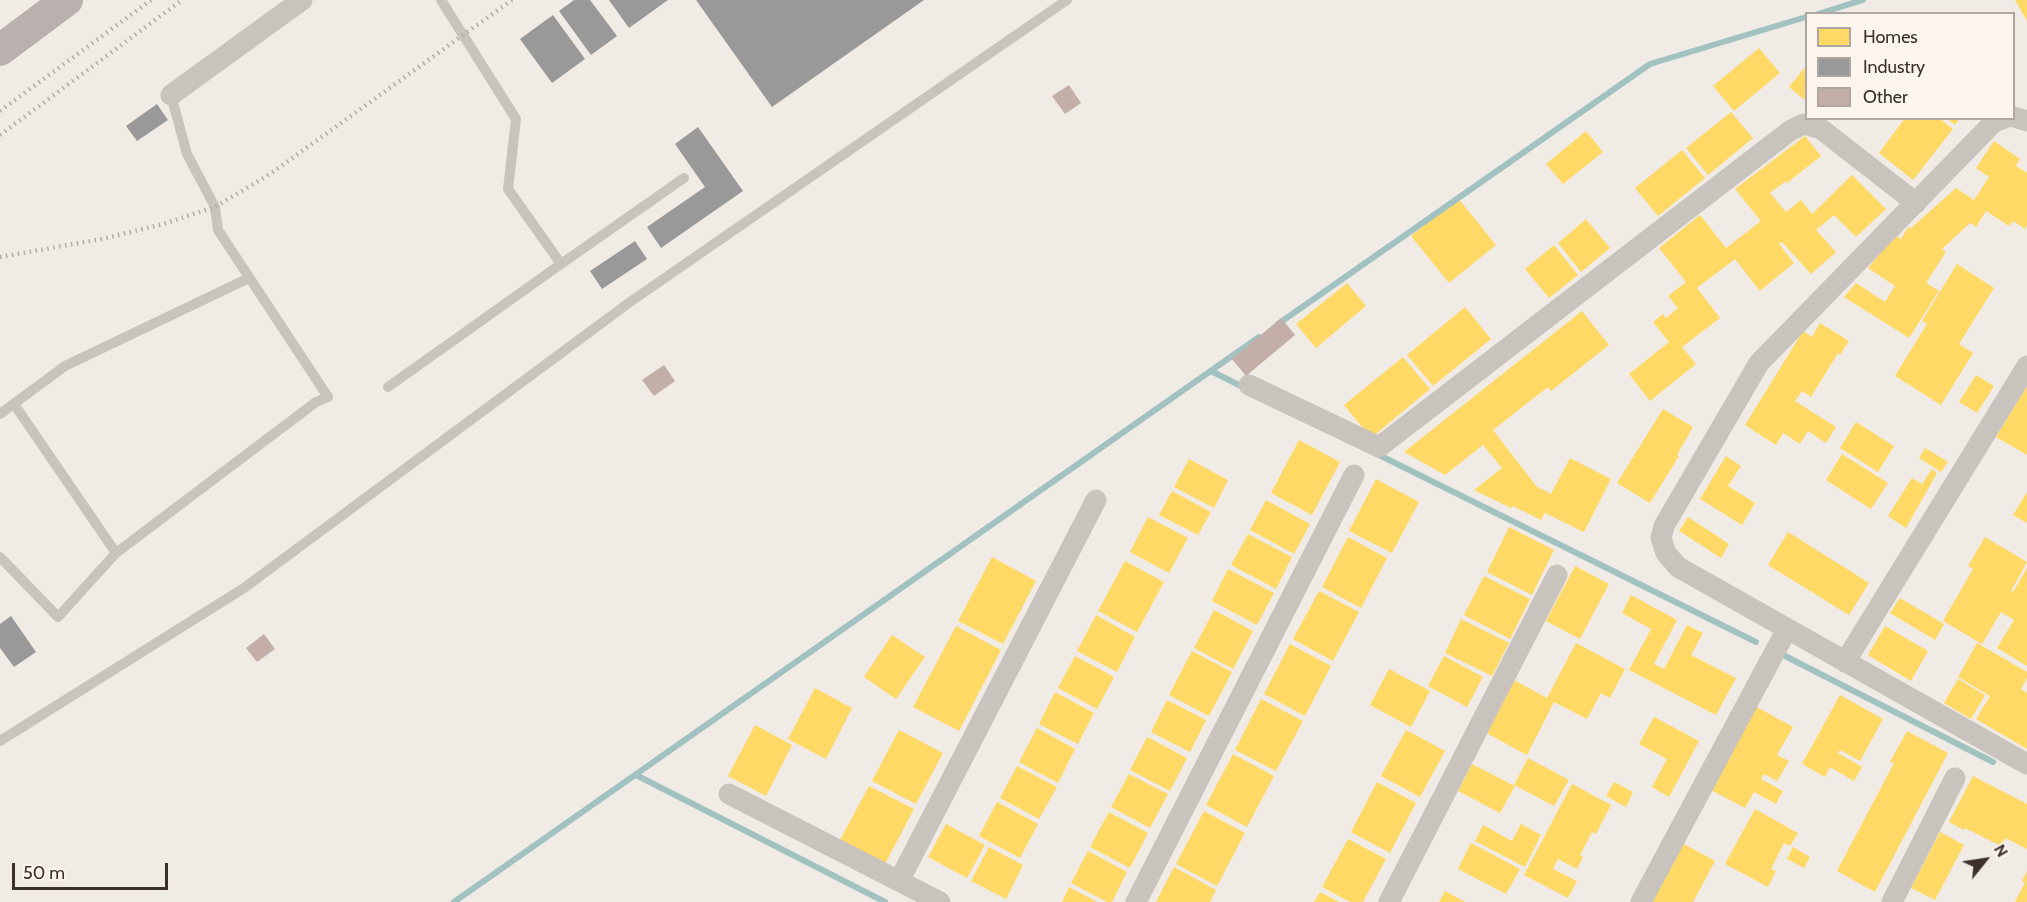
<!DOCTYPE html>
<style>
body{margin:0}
#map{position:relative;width:2027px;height:902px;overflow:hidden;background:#f0ebe5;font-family:Cabin,sans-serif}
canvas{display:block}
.legend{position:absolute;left:1805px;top:12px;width:210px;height:108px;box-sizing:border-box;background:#fbf5ee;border:2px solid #aea6a0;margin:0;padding:8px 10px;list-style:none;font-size:18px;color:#3b302b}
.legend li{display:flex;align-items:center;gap:12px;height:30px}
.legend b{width:30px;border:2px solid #aea6a0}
.north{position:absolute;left:1955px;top:830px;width:60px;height:60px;-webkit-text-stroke:4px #fbf5ee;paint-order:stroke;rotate:60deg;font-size:16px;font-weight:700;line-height:24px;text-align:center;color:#3b302b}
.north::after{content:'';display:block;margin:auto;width:21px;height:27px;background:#3b302b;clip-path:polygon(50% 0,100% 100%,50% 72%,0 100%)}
.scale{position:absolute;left:12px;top:863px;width:156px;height:27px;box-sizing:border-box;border:3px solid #3b302b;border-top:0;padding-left:8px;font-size:18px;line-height:21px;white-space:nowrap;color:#3b302b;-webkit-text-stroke:4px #fbf5ee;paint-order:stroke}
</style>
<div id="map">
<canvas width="2027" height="902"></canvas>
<ul class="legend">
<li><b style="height:16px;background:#ffd966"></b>Homes</li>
<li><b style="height:16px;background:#999"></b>Industry</li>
<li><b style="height:16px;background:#c3afa7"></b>Other</li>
</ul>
<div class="north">N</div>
<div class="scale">50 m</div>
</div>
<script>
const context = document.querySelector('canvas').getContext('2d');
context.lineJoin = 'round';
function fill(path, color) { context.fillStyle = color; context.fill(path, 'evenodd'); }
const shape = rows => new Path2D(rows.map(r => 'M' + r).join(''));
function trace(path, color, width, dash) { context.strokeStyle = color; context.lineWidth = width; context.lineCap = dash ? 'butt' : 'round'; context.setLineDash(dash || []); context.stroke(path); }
const homes = shape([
 [2015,0,2027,0,2027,21],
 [1759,48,1780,73,1734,111,1713,86],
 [1806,66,1806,101,1789,87],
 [1731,112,1753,138,1708,175,1686,148],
 [1905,118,1939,118,1953,129,1913,180,1879,153],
 [1946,118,1960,118,1955,125],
 [1586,131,1603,152,1563,184,1546,164],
 [1805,136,1821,156,1787,183,1786,181,1770,193,1786,212,1801,200,1812,214,1852,175,1886,209,1856,237,1834,215,1816,230,1836,252,1811,274,1782,242,1779,244,1794,263,1760,291,1735,259,1697,288,1720,318,1682,347,1696,364,1650,401,1629,374,1669,342,1653,322,1663,314,1666,318,1678,308,1668,296,1686,282,1659,248,1700,215,1726,248,1761,221,1735,189],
 [1994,141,2020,159,2016,166,2027,173,2027,225,2025,229,2013,221,2009,226,1986,211,1976,227,1970,223,1942,249,1946,252,1926,283,1939,291,1909,338,1844,297,1856,283,1885,302,1895,286,1868,268,1895,235,1901,239,1908,227,1910,229,1956,188,1974,200,1989,177,1976,168],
 [1682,150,1705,178,1658,216,1635,188],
 [1458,198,1496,245,1449,283,1411,236],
 [1586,219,1610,248,1581,272,1558,243],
 [1554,245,1578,275,1549,298,1525,269],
 [1957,264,1994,288,1959,344,1973,353,1941,405,1895,376,1927,324,1922,321],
 [1347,283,1366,306,1316,348,1296,324],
 [1465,307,1491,339,1433,386,1407,355],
 [1582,311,1609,345,1551,391,1548,387,1493,430,1537,487,1551,494,1570,458,1611,479,1584,532,1545,513,1541,520,1513,506,1511,508,1474,490,1502,468,1483,445,1445,475,1404,452],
 [1820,323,1849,341,1840,355,1838,353,1811,397,1802,391,1795,401,1836,427,1826,443,1808,431,1800,444,1783,433,1776,445,1745,425,1803,331,1812,337],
 [1403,357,1430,389,1371,438,1344,405],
 [1976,375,1994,386,1977,413,1959,402],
 [2027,386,2027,455,1996,437],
 [1663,409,1693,427,1677,455,1679,456,1650,503,1617,483],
 [1856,422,1894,446,1878,472,1840,448],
 [1299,440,1340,462,1312,515,1271,493],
 [1925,448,1948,462,1941,472,1919,458],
 [1842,454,1888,483,1871,509,1826,480],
 [1726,456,1741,466,1728,486,1755,503,1742,525,1700,499],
 [1189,459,1228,480,1214,508,1174,487],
 [1932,469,1937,473,1906,528,1888,516,1912,478,1922,484],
 [1376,479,1419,502,1392,553,1349,531],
 [1172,491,1211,512,1198,535,1159,515],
 [2027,492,2027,523,2013,515],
 [1266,500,1310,524,1294,554,1250,530],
 [1148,517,1188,538,1169,573,1130,552],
 [1688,517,1729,544,1721,558,1679,531],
 [1509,527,1554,550,1532,595,1487,572],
 [1788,532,1869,583,1849,615,1768,565],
 [1248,534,1292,557,1276,589,1231,565],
 [1348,537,1387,558,1361,608,1322,587],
 [1985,537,2027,562,2011,591,2013,592,2027,568,2027,666,1997,648,2014,620,2001,612,1982,644,1943,621,1973,569,1968,566],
 [992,557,1036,581,1003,644,958,621],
 [1125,561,1164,582,1137,632,1098,611],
 [1575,566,1609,584,1580,639,1546,621],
 [1228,569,1274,593,1257,625,1212,601],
 [1484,576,1530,599,1510,639,1464,615],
 [1319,591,1359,612,1333,661,1293,639],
 [1631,595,1677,620,1654,664,1664,669,1687,625,1703,633,1691,655,1736,678,1716,715,1629,670,1651,629,1622,613],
 [1900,598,1944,624,1935,640,1890,613],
 [1214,610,1253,631,1233,669,1194,648],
 [1096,615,1135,637,1117,672,1077,651],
 [1461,619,1509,643,1492,676,1445,653],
 [956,626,1001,650,959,731,913,707],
 [1885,626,1928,651,1911,681,1868,655],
 [892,635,925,657,896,699,864,677],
 [1576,643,1625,669,1610,698,1601,693,1587,719,1554,702,1527,755,1486,733,1514,680,1547,698],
 [1977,643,2027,672,2027,678,2021,689,2027,693,2027,749,1976,719,1990,696,1958,677],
 [1290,644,1331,666,1305,716,1264,694],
 [1192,651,1232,672,1209,716,1169,695],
 [1075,656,1114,677,1097,709,1058,688],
 [1444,656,1483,677,1467,707,1428,686],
 [1389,669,1430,691,1411,727,1370,705],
 [1958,679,1985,695,1971,719,1944,703],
 [815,688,852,708,826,759,788,739],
 [1055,692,1094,713,1078,744,1039,724],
 [1840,695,1883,719,1860,761,1840,750,1838,753,1862,767,1854,781,1830,767,1825,777,1802,764],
 [1261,699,1303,721,1276,771,1235,750],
 [1167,700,1206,720,1190,752,1151,732],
 [1755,706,1793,727,1777,755,1789,761,1777,781,1764,774,1761,779,1783,791,1776,804,1754,792,1745,808,1709,789],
 [1654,717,1699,741,1669,797,1652,787,1667,759,1639,744],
 [755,725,792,745,766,796,728,776],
 [1037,728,1075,749,1058,783,1019,762],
 [899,730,943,753,916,804,872,781],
 [1406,730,1445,751,1420,797,1381,776],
 [1907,731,1948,753,1875,892,1837,871,1894,763,1890,762],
 [1147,737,1187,758,1170,791,1130,770],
 [1233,754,1274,776,1247,827,1206,805],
 [1528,758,1569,780,1554,806,1514,785],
 [1472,764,1515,786,1500,813,1458,791],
 [1017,766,1057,787,1039,819,1000,798],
 [1129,774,1168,794,1150,828,1111,807],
 [1973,776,2027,804,2027,849,2005,838,2001,846,1965,828,1964,830,1949,822],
 [1377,782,1416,803,1390,853,1351,832],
 [1614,782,1633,792,1626,807,1606,796],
 [1572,784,1611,805,1596,834,1592,832,1580,855,1583,857,1577,869,1558,859,1553,869,1577,881,1568,898,1524,875],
 [869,786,914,809,885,864,840,840],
 [997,802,1038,824,1020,858,979,836],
 [1755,809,1798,833,1790,846,1784,843,1771,869,1776,871,1768,887,1725,864],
 [1204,811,1245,833,1217,886,1176,864],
 [1109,812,1148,833,1130,868,1090,847],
 [946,824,985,845,967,878,928,857],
 [1521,824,1541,835,1525,867,1475,841,1483,825,1512,841],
 [1940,832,1964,845,1935,900,1911,888],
 [1348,839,1386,859,1363,902,1350,902,1322,887],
 [1471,843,1520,869,1506,894,1458,869],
 [1682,843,1715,861,1693,902,1650,902],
 [989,847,1023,865,1006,899,971,881],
 [1793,847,1810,857,1804,868,1787,859],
 [1088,851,1127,872,1112,902,1107,902,1071,883],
 [1174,867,1216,890,1210,902,1156,902],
 [2027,871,2027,902,2015,902,2025,882,2022,881],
 [1069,887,1097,902,1062,902],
 [1445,891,1465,902,1439,902],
 [1320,892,1339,902,1314,902]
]);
const industry = shape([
 [574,0,590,0,617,36,591,55,559,11],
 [609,0,668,0,629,28],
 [696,0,924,0,772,107],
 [553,15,585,59,552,83,520,39],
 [157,104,168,120,137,141,126,126],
 [698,127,743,191,661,248,647,227,705,187,675,144],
 [635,241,647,259,602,289,590,271],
 [11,616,36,652,14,667,0,648,0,624]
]);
const stream = shape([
 [1818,14,1863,0],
 [1278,324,1650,64,1806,17],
 [1211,371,1245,388],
 [1375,453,1756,642],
 [1785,656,1993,762],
 [636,775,885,902],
 [454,902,1259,337]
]);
const building = shape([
 [1069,85,1081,103,1065,114,1052,96],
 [1281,318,1295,335,1246,376,1232,359],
 [664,365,675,381,654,396,642,380],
 [264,634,275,649,257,662,246,648]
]);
const service = shape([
 [561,264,684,178],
 [388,387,561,264,508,189,516,119,441,0],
 [14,404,116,553],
 [0,414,65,366,249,278],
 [0,557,58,617,116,553,316,402,328,397,218,230,215,207,187,154,171,95],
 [0,741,244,588,630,302,1067,0]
]);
const minor = shape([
 [171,95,302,0],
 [2014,117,2027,121],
 [2005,118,1994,122,1759,363,1664,526,1661,538,1666,553,1678,567,2027,764],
 [1249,385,1379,447,1791,130,1804,124,1821,129,1916,203],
 [1845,662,2027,366],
 [729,794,940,902],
 [899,881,1096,500],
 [1136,902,1354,475],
 [1389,902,1557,575],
 [1641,902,1787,629],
 [1892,902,1955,778]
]);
const primary = shape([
 [0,50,67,0]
]);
const rail = shape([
 [0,111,151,0],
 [0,135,182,0],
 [0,257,102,239,163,224,215,207,270,174,512,0]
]);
fill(homes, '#ffd966');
fill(industry, '#999');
trace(stream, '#a1c2c1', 6);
fill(building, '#c3afa7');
trace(service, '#c9c3be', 10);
trace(minor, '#c9c3be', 21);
trace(primary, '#b8b1ad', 32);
trace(rail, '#b1aca8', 4.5, [1.5, 4.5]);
</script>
